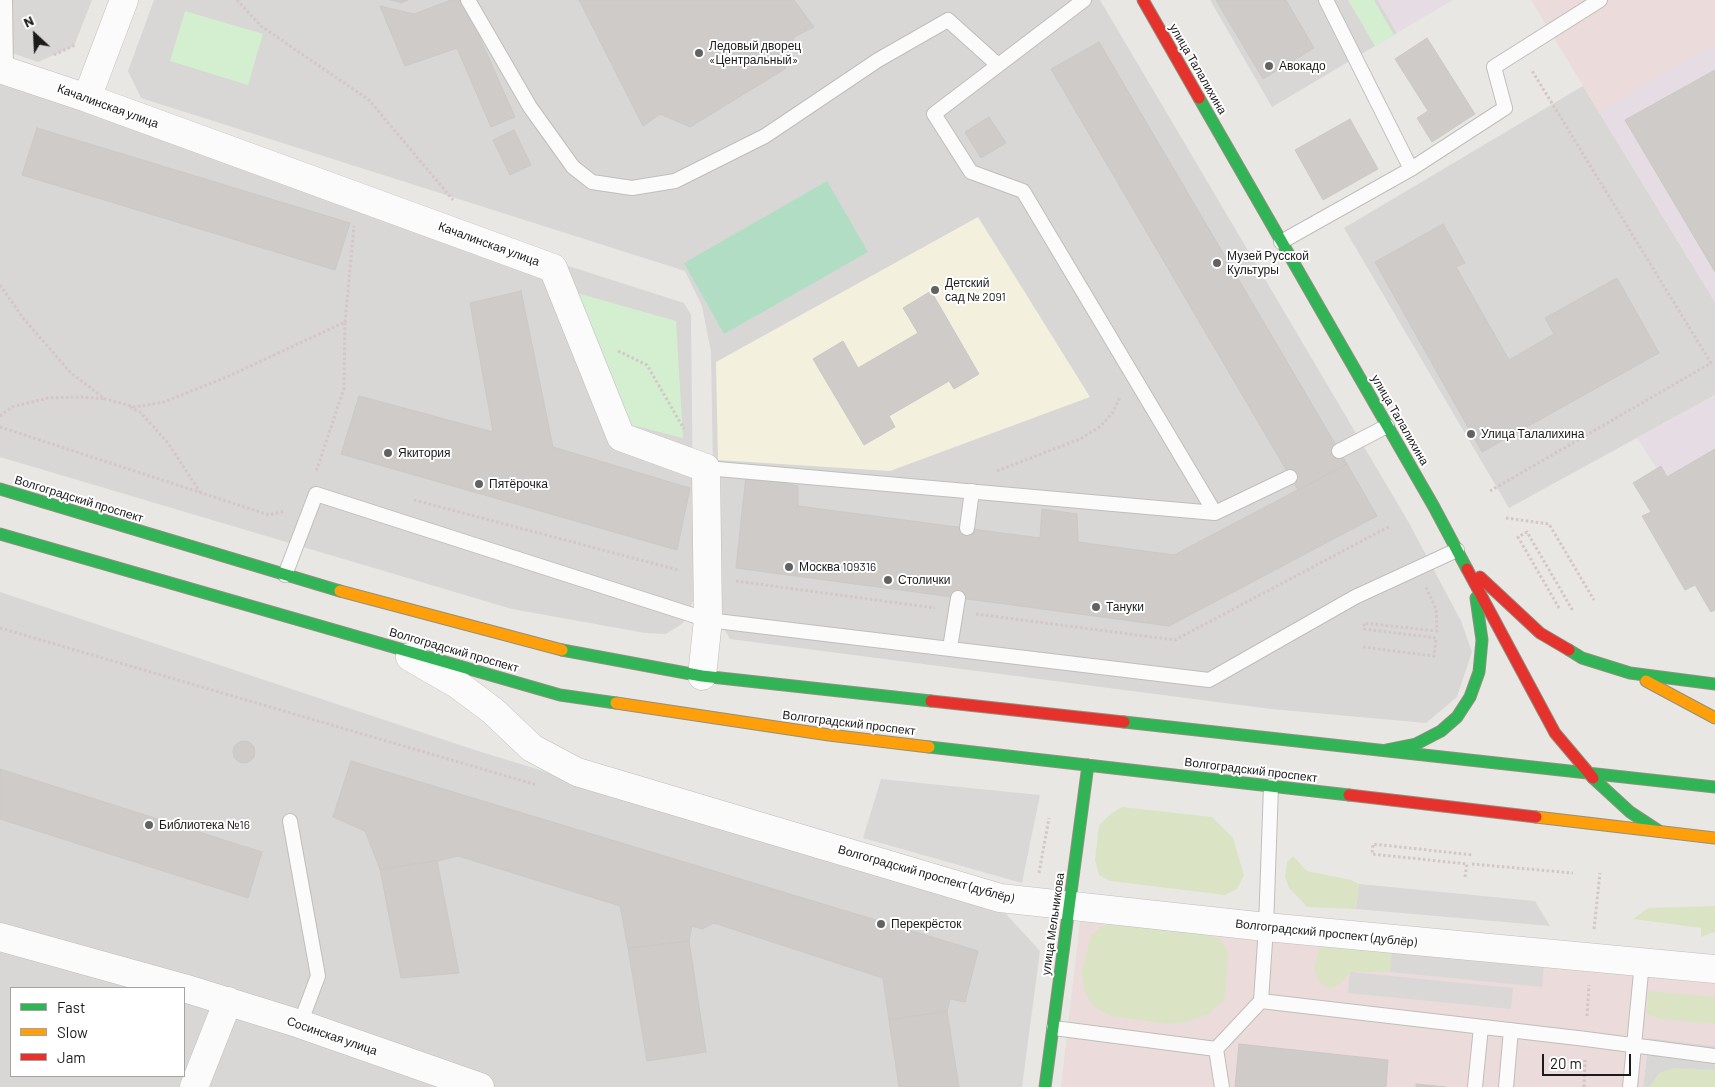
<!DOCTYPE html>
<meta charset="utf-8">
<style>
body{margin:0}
#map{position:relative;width:1715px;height:1087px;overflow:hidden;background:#e9e7e4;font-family:Barlow,sans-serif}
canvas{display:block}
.legend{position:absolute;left:10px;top:987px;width:175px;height:90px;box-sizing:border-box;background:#fff;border:1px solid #a4a4a4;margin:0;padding:6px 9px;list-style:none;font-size:15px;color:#1b1b1b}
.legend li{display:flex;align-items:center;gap:10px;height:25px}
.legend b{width:25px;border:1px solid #a4a4a4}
.north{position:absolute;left:10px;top:10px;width:50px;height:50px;-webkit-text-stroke:4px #fff;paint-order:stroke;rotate:335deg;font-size:14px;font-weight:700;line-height:20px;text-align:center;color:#1b1b1b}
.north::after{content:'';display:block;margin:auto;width:18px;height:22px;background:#1b1b1b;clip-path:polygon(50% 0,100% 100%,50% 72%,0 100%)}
.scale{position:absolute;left:1542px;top:1054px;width:89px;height:22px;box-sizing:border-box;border:2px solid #1b1b1b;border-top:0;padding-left:6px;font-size:15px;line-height:18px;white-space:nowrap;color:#1b1b1b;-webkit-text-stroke:4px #fff;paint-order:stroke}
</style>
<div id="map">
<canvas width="1715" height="1087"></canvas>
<ul class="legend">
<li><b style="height:6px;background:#30b455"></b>Fast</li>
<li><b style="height:6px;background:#ff9f0a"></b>Slow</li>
<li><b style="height:6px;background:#e5322d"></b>Jam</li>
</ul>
<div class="north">N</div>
<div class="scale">20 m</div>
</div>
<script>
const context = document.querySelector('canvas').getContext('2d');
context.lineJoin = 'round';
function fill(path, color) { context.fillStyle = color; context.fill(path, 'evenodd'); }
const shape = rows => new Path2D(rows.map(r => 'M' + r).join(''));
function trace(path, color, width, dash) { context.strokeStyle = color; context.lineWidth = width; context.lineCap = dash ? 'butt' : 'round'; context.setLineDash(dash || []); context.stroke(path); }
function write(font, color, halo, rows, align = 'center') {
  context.font = font + ' Barlow,sans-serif'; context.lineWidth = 4; context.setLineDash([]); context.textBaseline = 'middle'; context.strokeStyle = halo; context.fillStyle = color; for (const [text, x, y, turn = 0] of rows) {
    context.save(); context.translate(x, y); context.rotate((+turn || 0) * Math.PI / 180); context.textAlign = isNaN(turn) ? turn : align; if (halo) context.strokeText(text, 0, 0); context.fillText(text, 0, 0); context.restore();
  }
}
const residential = shape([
 [0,0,92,0,74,46,38,62,0,49],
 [154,0,1100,0,1409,523,1461,621,1472,652,1457,697,1426,723,1271,709,730,639,719,620,715,592,711,352,702,306,685,271,141,98,128,71],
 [1210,0,1378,0,1397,33,1272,107],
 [0,84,684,303,691,315,694,599,683,623,666,634,645,633,512,609,0,457],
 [1583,86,1715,302,1715,395,1509,508,1344,228],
 [0,592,475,750,1006,914,1040,951,1022,1087,0,1087],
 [11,988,184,988,184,1076,11,1076],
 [1649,1038,1715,1046,1715,1087,1643,1087]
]);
const commercial = shape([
 [1531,0,1715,0,1715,44,1599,112],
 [1080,922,1715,979,1715,1046,1649,1038,1643,1087,1061,1087]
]);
const industrial = shape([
 [1378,0,1453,0,1397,33],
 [1715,44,1715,302,1599,112],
 [1715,395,1715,449,1667,477,1661,467,1657,469,1637,438]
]);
const education = shape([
 [978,217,1090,397,890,471,718,460,716,362]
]);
const grass = shape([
 [1122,807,1212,817,1233,838,1244,875,1237,889,1225,895,1110,881,1099,875,1095,860,1099,825,1112,813],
 [1293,856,1307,871,1351,880,1359,884,1356,909,1307,907,1289,888,1285,877,1287,862],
 [1715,906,1715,932,1701,937,1701,928,1633,919,1648,908],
 [1119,922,1203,932,1221,940,1228,953,1225,999,1208,1014,1187,1022,1168,1024,1112,1016,1094,1007,1084,991,1082,971,1091,936,1102,926],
 [1325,944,1392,948,1390,972,1350,972,1340,984,1328,989,1318,980,1314,969,1319,950],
 [1648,991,1715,997,1715,1024,1661,1019,1647,1014],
 [1674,1068,1715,1070,1715,1087,1649,1087,1659,1073]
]);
const park = shape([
 [1348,0,1374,0,1394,35,1375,46],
 [185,11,263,34,248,85,170,61],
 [577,293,676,321,683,438,628,424]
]);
const pitch = shape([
 [827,181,868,252,724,334,684,263]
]);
const parking = shape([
 [881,779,1040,795,1022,883,863,838],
 [1359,884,1535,901,1550,926,1356,909],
 [1392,948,1544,963,1542,987,1390,972],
 [1350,972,1513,988,1511,1009,1348,993]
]);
const building = shape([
 [390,0,408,0,402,3,390,0],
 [451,0,463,0,515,117,491,127,457,48,405,66,380,6,414,14,451,0],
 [579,0,794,0,814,27,794,37,785,69,690,127,660,114,643,126,579,0],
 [1216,0,1286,0,1314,48,1263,79,1216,0],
 [1427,38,1475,114,1432,142,1417,118,1428,111,1395,59,1427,38],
 [1099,42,1347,464,1298,490,1051,69,1099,42],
 [1715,70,1715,272,1625,120,1715,70],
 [989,117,1006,143,981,158,965,132,989,117],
 [1350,119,1378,169,1323,200,1295,150,1350,119],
 [37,128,350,223,335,270,22,175,37,128],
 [514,130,531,165,510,175,493,140,514,130],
 [1443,224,1465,263,1456,267,1509,360,1554,334,1545,318,1617,278,1659,353,1482,452,1375,262,1443,224],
 [521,291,553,447,690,488,677,550,341,454,359,396,493,432,470,303,521,291],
 [931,291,979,374,954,389,949,381,889,416,895,427,864,445,813,359,843,341,858,368,918,333,903,308,931,291],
 [1715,449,1715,610,1711,612,1695,585,1685,590,1642,516,1651,512,1633,483,1661,466,1667,477,1715,449],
 [1347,464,1377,516,1169,626,736,568,746,476,798,486,798,506,1040,538,1042,509,1077,514,1078,542,1174,555,1347,464],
 '233 752a11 11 0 1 1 22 0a11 11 0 1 1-22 0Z',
 [351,761,978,951,965,1002,950,999,947,1011,889,1020,883,978,714,923,702,929,692,926,689,941,628,948,620,906,458,856,437,861,380,869,365,831,333,817,351,761],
 [0,769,262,852,248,898,0,819,0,769],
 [437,861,459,973,401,978,380,869,437,861],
 [689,941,706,1052,647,1061,628,948,689,941],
 [947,1011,959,1087,899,1087,889,1020,947,1011],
 [1239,1044,1388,1060,1386,1087,1235,1087,1239,1044],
 [1416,1084,1446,1087,1416,1087,1416,1084]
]);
const path = shape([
 [237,0,261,26,369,100,453,200],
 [54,55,75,45],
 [0,285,23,318,71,373,105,399,135,407,164,402,229,376,345,322,344,388,316,472],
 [345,322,354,226],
 [618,351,647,365,684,429],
 [130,407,140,412,168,443,200,492],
 [0,416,12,407,48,398,82,397,105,399],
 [0,427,269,515,285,511],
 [997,471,1080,439,1101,426,1113,412,1120,397],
 [1490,491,1711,363,1531,69],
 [414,500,678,570],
 [1506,518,1549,524,1594,600],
 [736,581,935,608],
 [1559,608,1518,537,1527,532,1573,611],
 [976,614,1175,640,1390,526],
 [0,628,537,785],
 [1363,647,1434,656,1436,638,1364,629,1364,623,1437,631,1436,609,1426,587],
 [1472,864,1573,873],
 [1039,873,1049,818],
 [1465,877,1467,864,1372,854,1373,844,1473,855],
 [1594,929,1600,873],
 [1587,1016,1589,985],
 [1584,1087,1585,1060]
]);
const lane = shape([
 [5,0,6,71],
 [468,0,530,107,573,167,592,182,632,188,675,181,765,136,878,60,948,20,998,65],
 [1084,0,934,114,971,172,1023,191,1215,513],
 [1326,0,1411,169],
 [1281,242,1411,169,1505,108,1494,67,1600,0],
 [1339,451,1387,426],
 [706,468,1215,513,1290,477],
 [967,528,972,491],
 [285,575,316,494,708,620,1209,680,1355,597,1457,550],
 [950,648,958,598],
 [290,821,318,976,300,1024],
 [1261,1001,1586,1039,1715,1056],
 [1054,1028,1216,1049],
 [1222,1087,1216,1049,1261,1001,1266,927,1271,786],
 [1475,1087,1481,1027],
 [1506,1087,1511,1030],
 [1630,1087,1642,962]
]);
const street = shape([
 [0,69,87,98,553,268,621,437,706,468,708,620,702,676],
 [87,98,124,0],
 [410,657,457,684,493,711,532,748,577,772,1000,898,1266,927,1715,969],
 [0,937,183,988],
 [184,988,300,1024,480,1087],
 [194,1087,228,1001]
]);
const fast = shape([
 [1199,98,1434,507,1467,569],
 [0,489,340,591],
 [0,534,560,695,616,703],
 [562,650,702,676,931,701],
 [1569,650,1582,658,1630,673,1715,684],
 [1124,722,1715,787],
 [929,747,1349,795],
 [1386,750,1416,744,1441,731,1457,717,1470,697,1479,672,1482,640,1476,598],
 [1593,778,1630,812,1659,831],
 [1045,1087,1088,765]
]);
const slow = shape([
 [340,591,562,650],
 [1646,681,1715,718],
 [616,703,829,735,929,747],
 [1536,817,1715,838]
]);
const jam = shape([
 [1143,0,1199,98],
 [1467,569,1555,733,1593,778],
 [1480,577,1540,633,1569,650],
 [931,701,1124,722],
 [1349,795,1536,817]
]);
const markers = [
 [699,53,5,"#636261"],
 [1269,66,5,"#636261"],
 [1217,263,5,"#636261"],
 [935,290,5,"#636261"],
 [1471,434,5,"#636261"],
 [388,453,5,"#636261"],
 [479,484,5,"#636261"],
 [789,567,5,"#636261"],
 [888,580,5,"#636261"],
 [1096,607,5,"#636261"],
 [149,825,5,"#636261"],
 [881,924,5,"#636261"]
];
const poiNames = [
 ["Ледовый дворец",709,46],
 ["«Центральный»",709,60],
 ["Авокадо",1279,66],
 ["Музей Русской",1227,256],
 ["Культуры",1227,270],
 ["Детский",945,283],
 ["сад № 2091",945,297],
 ["Улица Талалихина",1481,434],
 ["Якитория",398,453],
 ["Пятёрочка",489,484],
 ["Москва 109316",799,567],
 ["Столички",898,580],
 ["Тануки",1106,607],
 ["Библиотека №16",159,825],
 ["Перекрёсток",891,924]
];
const streetNames = [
 ["улица Талалихина",1198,69,60],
 ["Качалинская улица",108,106,20],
 ["Качалинская улица",489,244,20],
 ["улица Талалихина",1400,420,60],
 ["Волгоградский проспект",79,499,17],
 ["Волгоградский проспект",454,650,16],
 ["Волгоградский проспект",849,723,7],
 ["Волгоградский проспект",1251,770,7],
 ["Волгоградский проспект (дублёр)",926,874,16],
 ["улица Мельникова",1053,924,-82],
 ["Волгоградский проспект (дублёр)",1326,933,6],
 ["Сосинская улица",332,1036,19]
];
fill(residential, '#d8d7d5');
fill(commercial, '#ebdbdb');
fill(industrial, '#e6dce3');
fill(education, '#f3f0de');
fill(grass, '#dae4c4');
fill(park, '#d4eed0');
fill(pitch, '#b2ddc5');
fill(parking, '#d9d8d7');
fill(building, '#cecbc8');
trace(building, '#ccc8c5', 1);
trace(lane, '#bfbebc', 16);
trace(street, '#bfbebc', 29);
trace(fast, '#91907e', 13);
trace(slow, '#91907e', 13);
trace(jam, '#91907e', 13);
trace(path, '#d4c6c6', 3, [2.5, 2.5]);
trace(lane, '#fcfbfb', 14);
trace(street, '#fcfbfb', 28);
trace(fast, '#30b455', 11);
trace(slow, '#ff9f0a', 11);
trace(jam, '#e5322d', 11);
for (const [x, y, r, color] of markers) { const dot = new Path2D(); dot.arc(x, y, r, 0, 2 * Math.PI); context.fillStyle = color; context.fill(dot); trace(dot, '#fff', 2); }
write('12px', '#1b1b1b', '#fff', poiNames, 'left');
write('12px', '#1b1b1b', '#fff', streetNames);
</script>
